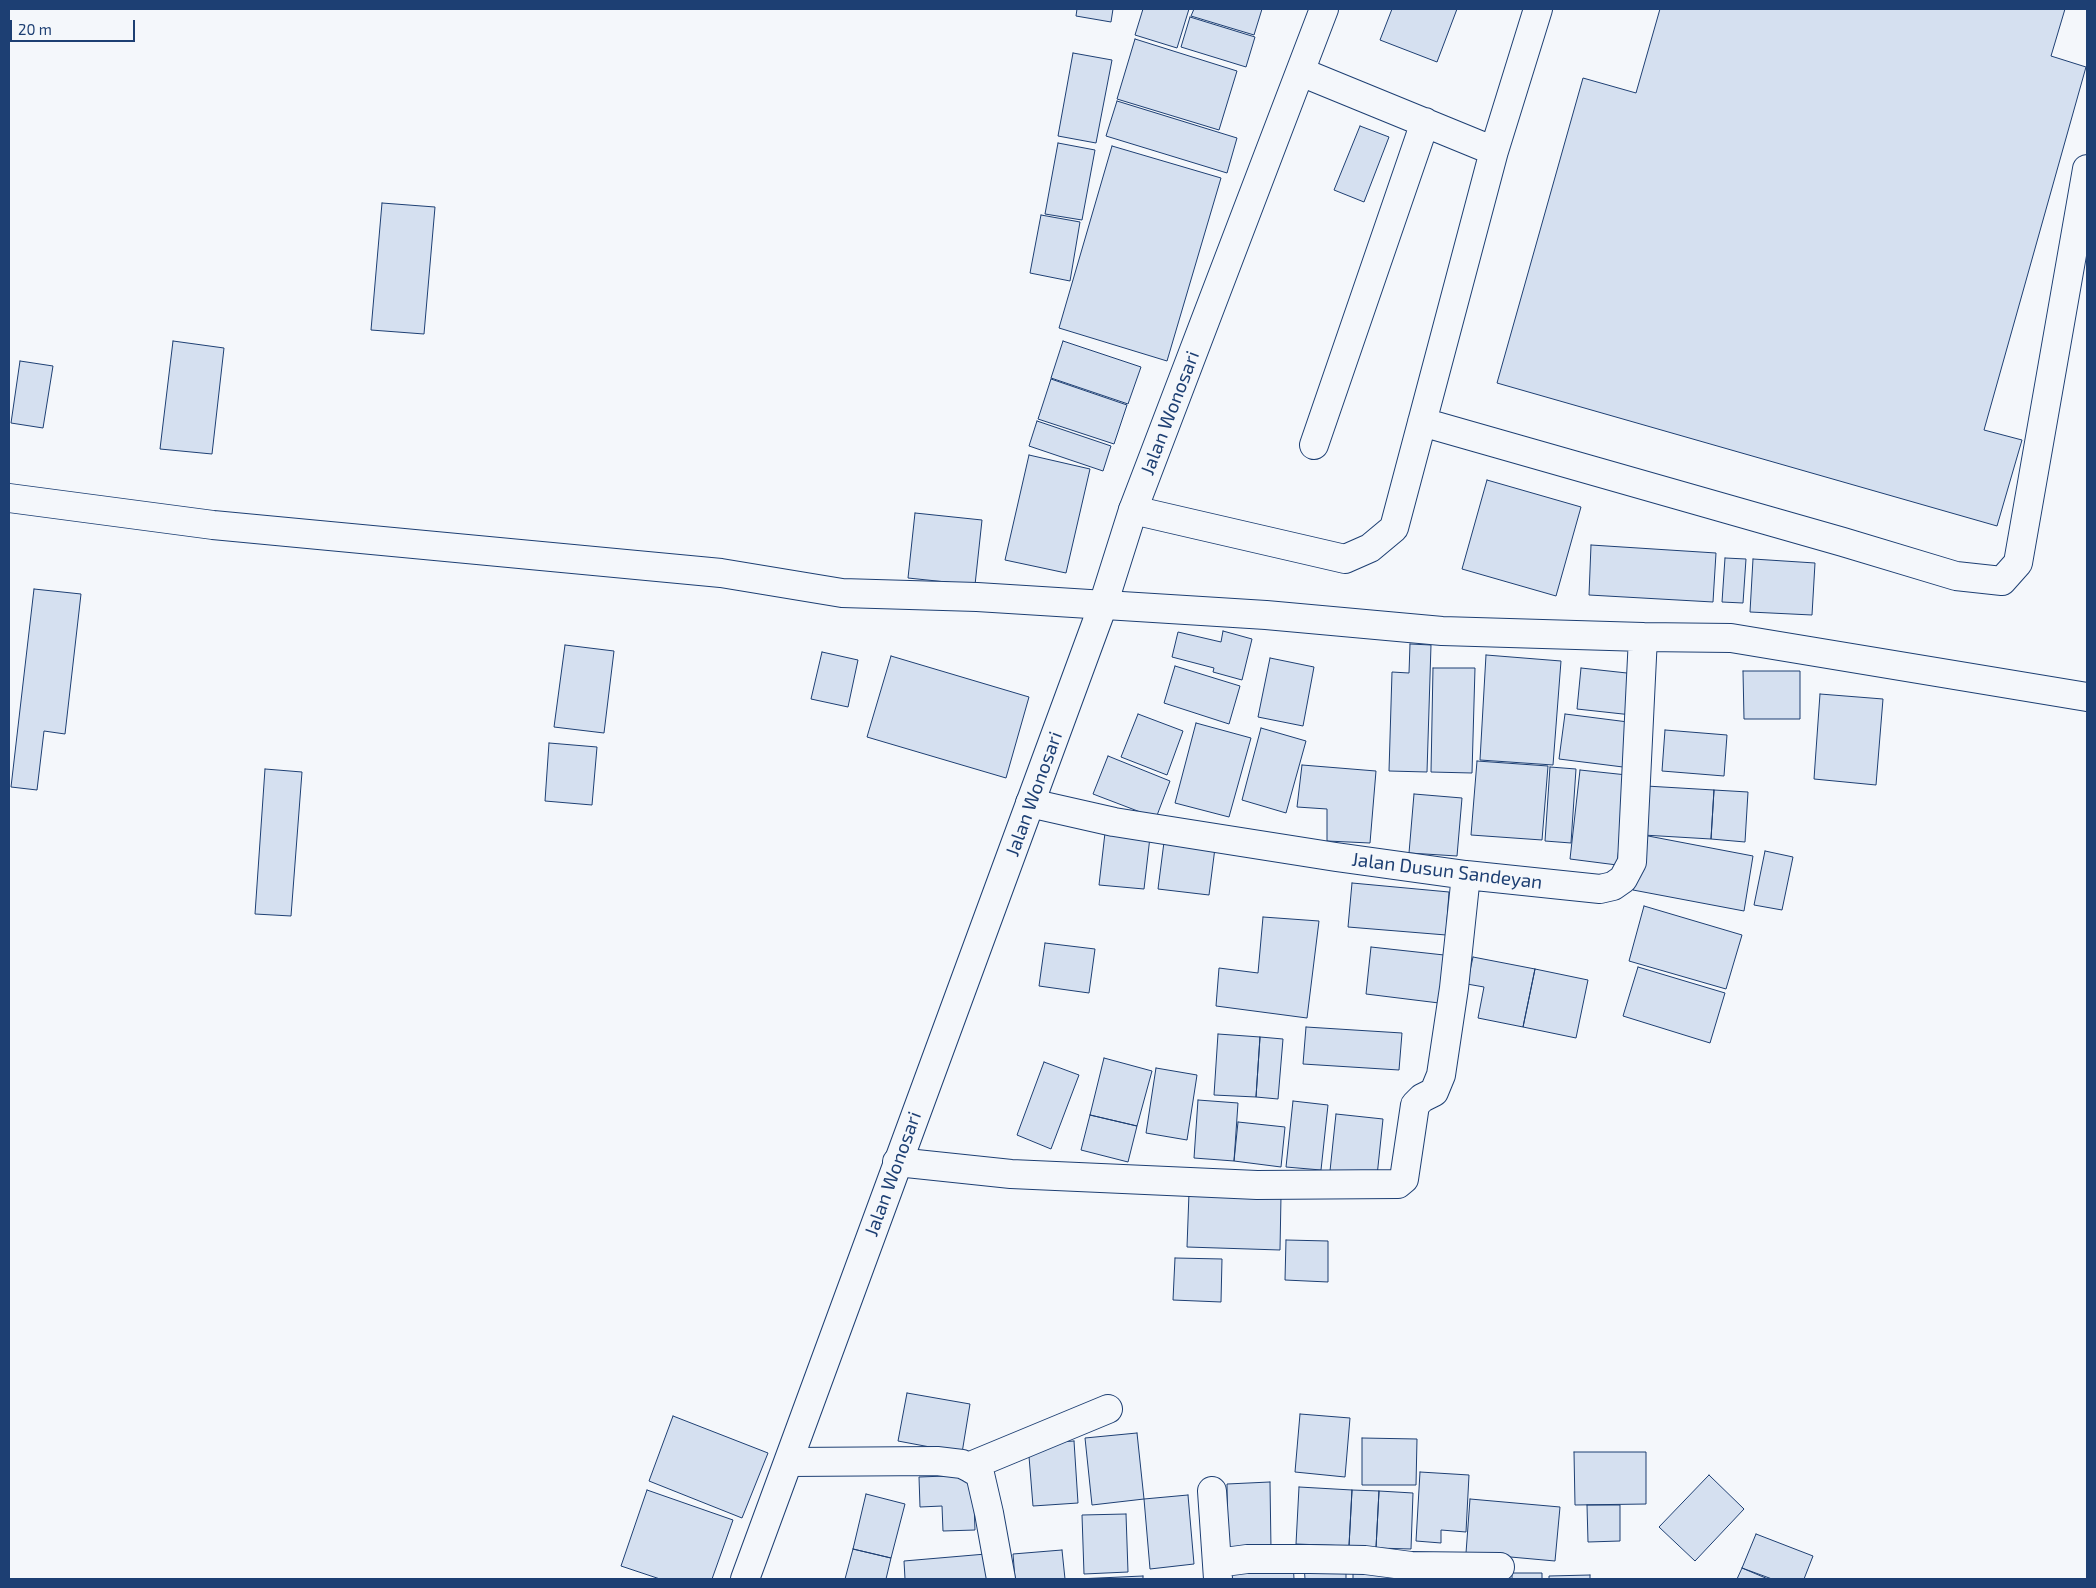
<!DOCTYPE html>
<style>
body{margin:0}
#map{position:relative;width:2096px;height:1588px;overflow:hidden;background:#f4f7fb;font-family:"Exo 2",sans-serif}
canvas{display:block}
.frame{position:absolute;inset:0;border:10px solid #1d3f73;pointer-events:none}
.scale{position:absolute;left:10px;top:20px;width:125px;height:22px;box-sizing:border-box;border:2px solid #1d3f73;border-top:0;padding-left:6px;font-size:15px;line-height:18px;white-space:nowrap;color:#1d3f73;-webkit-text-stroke:4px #f4f7fb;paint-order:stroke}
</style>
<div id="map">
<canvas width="2096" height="1588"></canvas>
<div class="frame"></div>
<div class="scale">20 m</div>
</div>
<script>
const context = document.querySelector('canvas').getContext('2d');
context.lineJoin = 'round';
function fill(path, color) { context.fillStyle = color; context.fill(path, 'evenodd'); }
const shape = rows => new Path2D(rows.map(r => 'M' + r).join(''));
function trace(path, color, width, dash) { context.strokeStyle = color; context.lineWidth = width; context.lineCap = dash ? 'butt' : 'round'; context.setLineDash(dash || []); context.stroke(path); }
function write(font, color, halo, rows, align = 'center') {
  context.font = font + ' "Exo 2",sans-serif'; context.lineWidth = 4; context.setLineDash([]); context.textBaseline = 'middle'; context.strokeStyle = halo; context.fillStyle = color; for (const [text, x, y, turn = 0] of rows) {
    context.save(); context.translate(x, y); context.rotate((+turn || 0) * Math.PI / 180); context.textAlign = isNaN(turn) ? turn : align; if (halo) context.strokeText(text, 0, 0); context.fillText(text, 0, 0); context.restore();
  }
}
const building = shape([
 [1077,9,1113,9,1111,22,1076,16,1077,9],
 [1143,9,1189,9,1177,48,1135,35,1143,9],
 [1194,9,1262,9,1254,35,1191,16,1194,9],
 [1392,9,1457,9,1437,62,1380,40,1392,9],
 [1660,9,2065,9,2051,56,2086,67,1984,430,2022,440,1997,526,1497,383,1583,78,1636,93,1660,9],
 [1190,17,1255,37,1246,67,1181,47,1190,17],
 [1135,39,1237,71,1219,130,1117,99,1135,39],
 [1073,53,1112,60,1096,143,1058,136,1073,53],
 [1117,101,1237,138,1227,173,1106,136,1117,101],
 [1360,126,1389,137,1364,202,1334,190,1360,126],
 [1058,143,1095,150,1082,220,1045,214,1058,143],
 [1112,146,1221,178,1167,361,1059,328,1112,146],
 [382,203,435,207,424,334,371,330,382,203],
 [1041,215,1080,222,1070,281,1030,273,1041,215],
 [173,341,224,348,212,454,160,449,173,341],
 [1063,341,1141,367,1128,404,1051,378,1063,341],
 [20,361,53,366,43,428,11,423,20,361],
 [1051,379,1127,405,1114,444,1038,419,1051,379],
 [1037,421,1111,446,1103,471,1029,446,1037,421],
 [1029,455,1090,469,1066,573,1005,560,1029,455],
 [1487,480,1581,507,1556,596,1462,569,1487,480],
 [915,513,982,520,975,585,908,578,915,513],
 [1591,545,1716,553,1713,602,1589,595,1591,545],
 [1725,558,1746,559,1743,603,1722,602,1725,558],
 [1753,559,1815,563,1812,615,1750,612,1753,559],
 [34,589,81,594,65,734,44,731,37,790,11,787,34,589],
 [1223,631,1252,639,1242,680,1213,672,1214,668,1172,657,1178,632,1221,642,1223,631],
 [1410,644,1431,645,1427,772,1389,771,1392,672,1409,673,1410,644],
 [565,645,614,651,604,733,554,727,565,645],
 [822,652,858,660,848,707,811,699,822,652],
 [1486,655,1561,661,1553,765,1480,760,1486,655],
 [891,656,1029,697,1006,778,867,737,891,656],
 [1270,658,1314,667,1303,726,1258,717,1270,658],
 [1175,666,1240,686,1229,724,1164,703,1175,666],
 [1433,668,1475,668,1472,773,1431,772,1433,668],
 [1581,668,1636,674,1632,715,1577,709,1581,668],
 [1743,671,1800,671,1800,719,1744,719,1743,671],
 [1820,694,1883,699,1876,785,1814,779,1820,694],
 [1138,714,1183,731,1167,775,1121,757,1138,714],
 [1565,714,1628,722,1623,767,1559,759,1565,714],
 [1196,723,1251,738,1229,817,1175,803,1196,723],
 [1261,728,1306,741,1286,813,1242,800,1261,728],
 [1665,730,1727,735,1724,776,1662,771,1665,730],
 [549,743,597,747,592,805,545,801,549,743],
 [1108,756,1170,781,1156,818,1093,794,1108,756],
 [1477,761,1548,766,1542,840,1471,835,1477,761],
 [1302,765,1376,771,1370,843,1327,841,1327,809,1297,807,1302,765],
 [1550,767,1576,769,1571,843,1545,841,1550,767],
 [265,769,302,772,291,916,255,914,265,769],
 [1580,770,1627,775,1617,865,1570,859,1580,770],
 [1646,786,1714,790,1711,839,1643,835,1646,786],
 [1714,790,1748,792,1745,842,1711,839,1714,790],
 [1414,794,1462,798,1457,856,1409,853,1414,794],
 [1105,833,1150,837,1144,889,1099,885,1105,833],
 [1643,835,1753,856,1744,911,1633,890,1643,835],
 [1164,842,1215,848,1209,895,1158,889,1164,842],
 [1765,851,1793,857,1782,910,1754,905,1765,851],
 [1352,883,1449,892,1446,935,1348,927,1352,883],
 [1644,906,1742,935,1726,989,1629,961,1644,906],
 [1263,917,1319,921,1307,1018,1216,1006,1219,968,1258,973,1263,917],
 [1045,943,1095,949,1089,993,1039,986,1045,943],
 [1371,947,1444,955,1439,1003,1366,994,1371,947],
 [1473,957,1535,969,1523,1027,1478,1018,1484,987,1467,984,1473,957],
 [1638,967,1725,993,1710,1043,1623,1016,1638,967],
 [1535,969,1588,980,1576,1038,1523,1027,1535,969],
 [1306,1027,1402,1033,1399,1070,1303,1064,1306,1027],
 [1218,1034,1260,1037,1256,1097,1214,1095,1218,1034],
 [1260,1037,1283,1039,1278,1099,1256,1097,1260,1037],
 [1104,1058,1152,1071,1137,1126,1090,1115,1104,1058],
 [1044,1062,1079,1075,1051,1149,1017,1135,1044,1062],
 [1156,1068,1197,1075,1187,1140,1146,1133,1156,1068],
 [1198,1100,1238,1103,1234,1161,1194,1158,1198,1100],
 [1293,1101,1328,1105,1321,1170,1286,1167,1293,1101],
 [1336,1114,1383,1119,1377,1176,1330,1171,1336,1114],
 [1090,1115,1137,1126,1128,1162,1081,1150,1090,1115],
 [1238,1122,1285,1127,1281,1167,1234,1161,1238,1122],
 [1189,1193,1281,1196,1280,1250,1187,1247,1189,1193],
 [1286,1240,1328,1241,1328,1282,1285,1280,1286,1240],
 [1175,1258,1222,1259,1221,1302,1173,1300,1175,1258],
 [907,1393,970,1404,962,1453,898,1441,907,1393],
 [1300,1414,1350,1418,1345,1477,1295,1472,1300,1414],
 [673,1416,768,1453,742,1518,649,1481,673,1416],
 [1137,1433,1144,1499,1092,1505,1085,1438,1137,1433],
 [1362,1438,1417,1439,1416,1485,1362,1485,1362,1438],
 [1074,1441,1078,1503,1033,1506,1028,1444,1074,1441],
 [1574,1452,1646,1452,1646,1504,1575,1505,1574,1452],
 [1420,1472,1469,1475,1466,1532,1441,1530,1441,1543,1416,1541,1420,1472],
 [973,1475,975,1530,943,1531,942,1506,920,1507,919,1477,973,1475],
 [1709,1475,1744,1509,1695,1561,1659,1527,1709,1475],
 [1270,1482,1271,1549,1228,1550,1227,1484,1270,1482],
 [1299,1487,1352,1490,1349,1546,1296,1544,1299,1487],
 [647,1490,733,1520,712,1579,660,1579,621,1566,647,1490],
 [1352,1490,1379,1491,1376,1548,1349,1546,1352,1490],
 [1379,1491,1413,1493,1411,1549,1376,1548,1379,1491],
 [866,1494,905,1504,891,1558,853,1549,866,1494],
 [1188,1495,1194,1564,1150,1569,1144,1499,1188,1495],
 [1470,1499,1560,1507,1555,1561,1466,1553,1470,1499],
 [1587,1505,1620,1505,1620,1541,1588,1542,1587,1505],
 [1126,1514,1128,1572,1084,1574,1082,1515,1126,1514],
 [1756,1534,1813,1556,1804,1579,1772,1579,1742,1568,1756,1534],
 [853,1549,891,1558,886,1579,845,1579,853,1549],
 [1062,1550,1065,1579,1015,1579,1013,1554,1062,1550],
 [986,1554,988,1579,905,1579,904,1561,986,1554],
 [1293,1561,1294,1579,1230,1579,1229,1564,1293,1561],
 [1346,1564,1346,1579,1305,1579,1304,1565,1346,1564],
 [1353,1566,1399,1567,1399,1579,1353,1579,1353,1566],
 [1742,1568,1768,1579,1737,1579,1742,1568],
 [1512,1573,1542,1573,1542,1579,1512,1579,1512,1573],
 [1590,1575,1590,1579,1549,1579,1549,1576,1590,1575],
 [1143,1576,1143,1579,1077,1579,1143,1576]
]);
const minor = shape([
 [1301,72,1494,151],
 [1422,422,1843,542,1956,576,2002,581,2018,563,2087,169],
 [1314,445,1425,122],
 [9,498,213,525,721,573,842,593,977,597,1266,615,1442,631,1643,637,1731,638,2087,697],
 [1133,510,1345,559,1370,548,1394,528,1494,151,1538,9],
 [1030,803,1114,822,1336,857,1466,875,1600,889,1613,886,1623,879,1632,862,1643,637],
 [897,1162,1011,1174,1257,1185,1398,1184,1404,1179,1415,1105,1422,1098,1434,1092,1441,1075,1454,988,1466,875],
 [789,1462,937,1461,962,1464,968,1467,980,1474,989,1513,1001,1579],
 [968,1467,1108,1409],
 [1212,1491,1218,1579],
 [1217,1563,1247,1559,1310,1559,1365,1560,1411,1566,1500,1567]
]);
const highway = shape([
 [745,1579,1103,605,1133,510,1324,9]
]);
const streetNames = [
 ["Jalan Wonosari",1170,413,-69],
 ["Jalan Wonosari",1034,794,-70],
 ["Jalan Dusun Sandeyan",1447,871,7],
 ["Jalan Wonosari",893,1174,-70]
];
fill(building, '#d5e0f0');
trace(building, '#1d3f73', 1);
trace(minor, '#1d3f73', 30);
trace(highway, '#1d3f73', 30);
trace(minor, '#f4f7fb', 28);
trace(highway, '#f4f7fb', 28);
write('19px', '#1d3f73', '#f4f7fb', streetNames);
</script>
